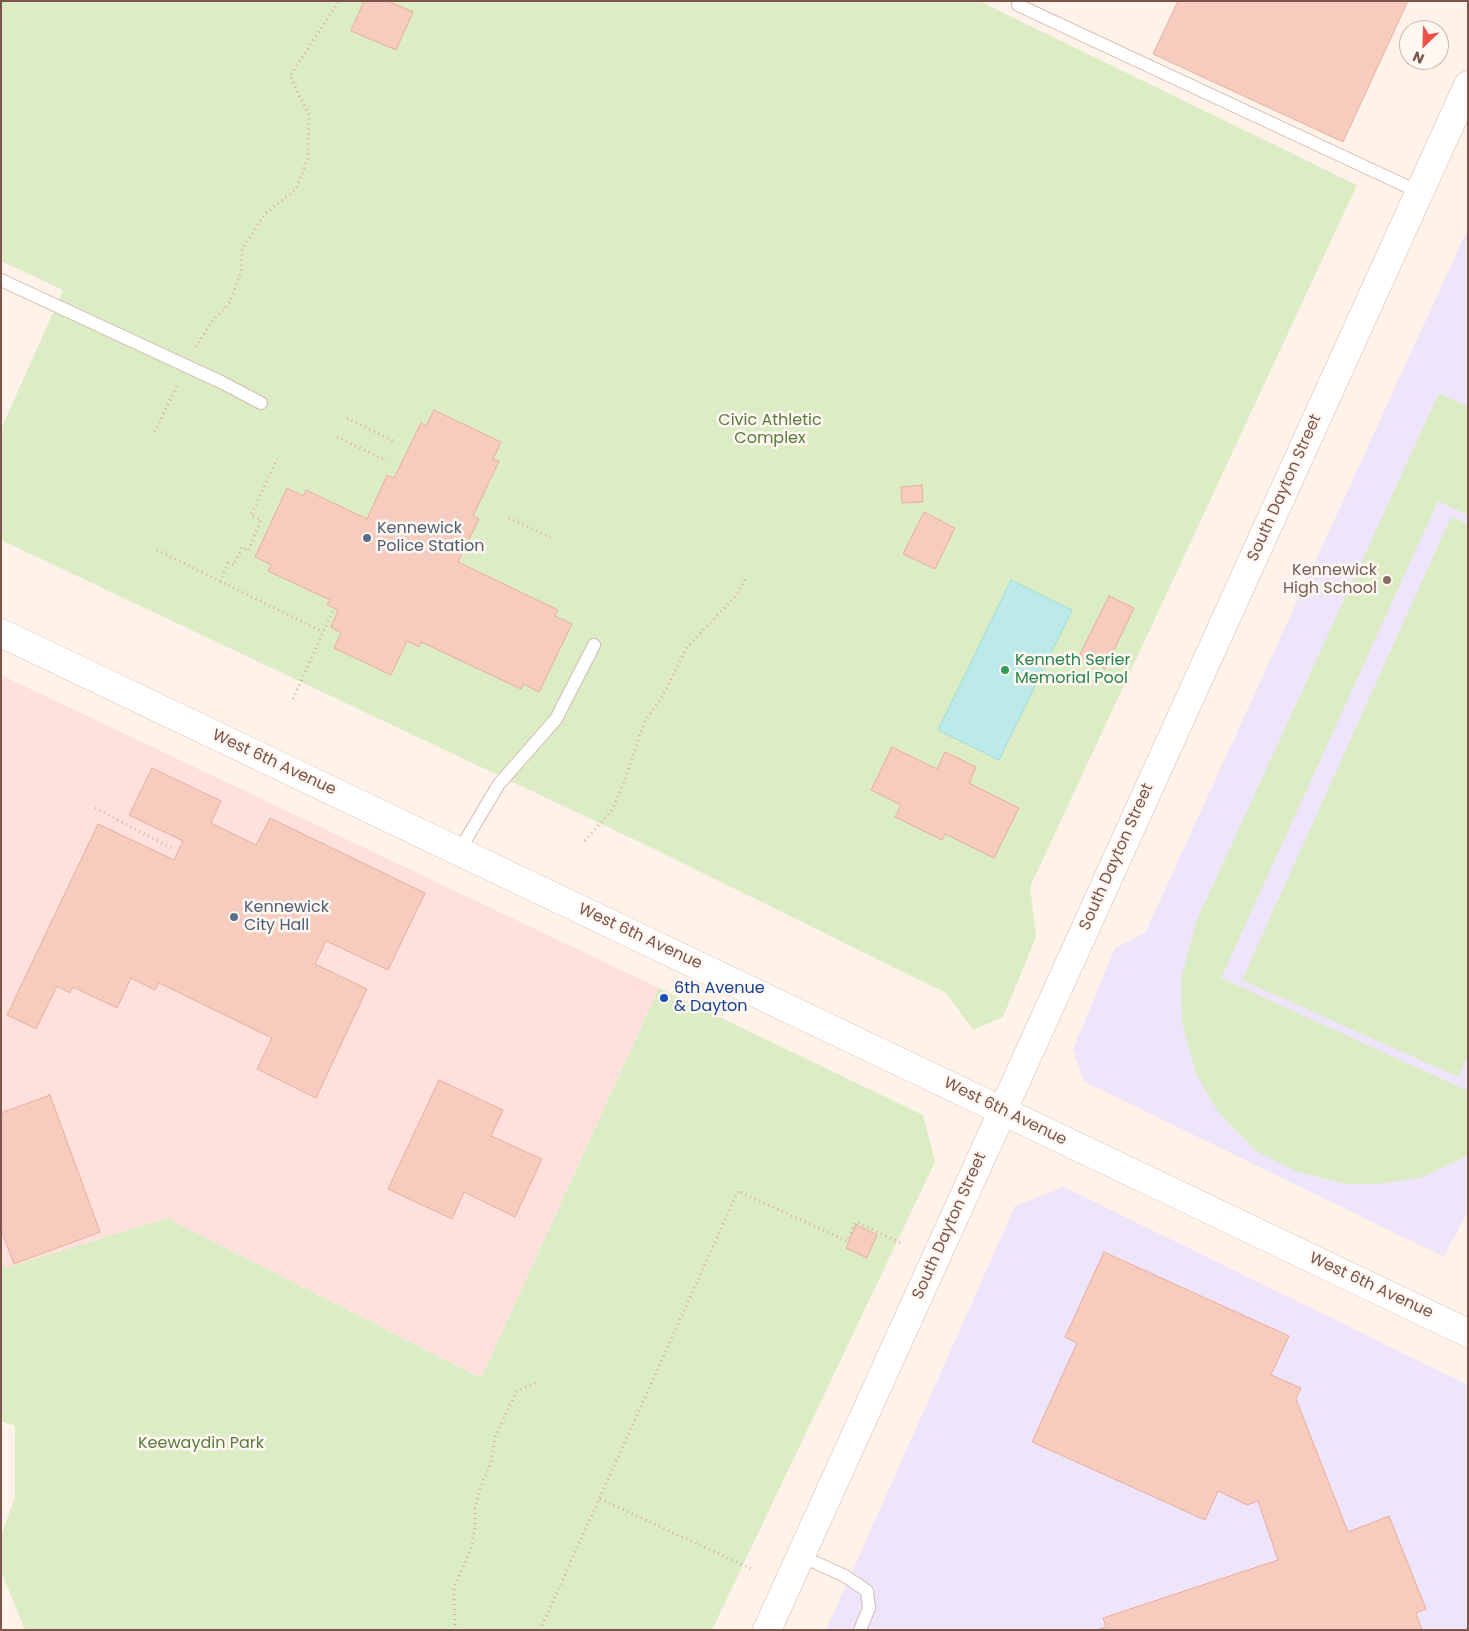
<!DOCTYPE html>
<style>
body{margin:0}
#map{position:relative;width:1469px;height:1631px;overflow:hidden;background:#fef2e9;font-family:Poppins,sans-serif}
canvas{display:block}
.frame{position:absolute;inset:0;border:2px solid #7b544a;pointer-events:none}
.north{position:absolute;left:1399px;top:20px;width:50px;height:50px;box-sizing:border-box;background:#fff7f1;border:1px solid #cab6ae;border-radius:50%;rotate:204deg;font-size:14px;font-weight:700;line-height:20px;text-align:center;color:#7b544a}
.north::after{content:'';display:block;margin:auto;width:18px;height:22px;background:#ee5247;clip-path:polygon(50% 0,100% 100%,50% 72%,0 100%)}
</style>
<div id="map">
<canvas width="1469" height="1631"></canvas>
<div class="frame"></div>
<div class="north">N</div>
</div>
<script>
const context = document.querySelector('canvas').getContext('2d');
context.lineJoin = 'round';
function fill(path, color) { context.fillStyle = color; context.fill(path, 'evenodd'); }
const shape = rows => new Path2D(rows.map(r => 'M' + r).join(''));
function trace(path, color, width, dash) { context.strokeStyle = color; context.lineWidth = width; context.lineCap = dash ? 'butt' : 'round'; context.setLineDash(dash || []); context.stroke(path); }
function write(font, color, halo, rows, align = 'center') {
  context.font = font + ' Poppins,sans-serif'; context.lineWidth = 5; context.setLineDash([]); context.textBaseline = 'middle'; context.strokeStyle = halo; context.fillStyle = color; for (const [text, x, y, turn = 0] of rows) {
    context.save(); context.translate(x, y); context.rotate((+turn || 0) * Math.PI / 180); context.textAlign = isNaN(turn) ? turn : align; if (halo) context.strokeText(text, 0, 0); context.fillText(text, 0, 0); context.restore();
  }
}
const commercial = shape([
 [1,675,659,988,481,1378,167,1218,5,1268,1,1257]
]);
const education = shape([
 [1468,228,1468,1211,1444,1257,1083,1081,1073,1049,1115,948,1145,933],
 [1064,1187,1468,1385,1468,1630,826,1630,1015,1206]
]);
const green = shape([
 [1,1,979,1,1357,185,1030,887,1036,937,1003,1017,973,1030,946,993,652,848,1,540,1,429,63,290,1,261],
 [1439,393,1468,407,1468,515,1438,501,1221,978,1468,1091,1468,1155,1463,1158,1420,1178,1378,1184,1345,1184,1295,1171,1256,1151,1218,1112,1196,1074,1182,1023,1181,980,1196,922],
 [1451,517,1468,524,1468,1055,1458,1077,1242,980],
 [659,988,923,1115,935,1162,712,1630,25,1630,1,1571,1,1536,15,1497,15,1426,1,1421,1,1257,5,1268,167,1218,481,1378]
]);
const water = shape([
 [1011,580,1072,610,999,760,938,730,1011,580]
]);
const building = shape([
 [364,1,388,1,413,12,396,50,351,31,364,1],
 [1178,1,1408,1,1343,142,1153,54,1178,1],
 [434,410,501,442,493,459,499,461,473,516,479,519,458,562,558,610,555,616,572,624,539,692,523,684,521,689,421,642,419,647,407,641,391,675,334,648,341,633,331,627,338,610,327,605,330,600,268,571,271,565,255,557,287,488,303,496,306,490,367,519,387,475,394,478,421,423,426,426,434,410],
 [922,485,923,502,902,503,901,487,922,485],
 [924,512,955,528,935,569,903,554,924,512],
 [1109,596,1134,608,1105,669,1079,656,1109,596],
 [892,747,937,769,945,752,976,767,969,783,1019,808,994,858,945,834,942,840,895,817,901,805,871,790,892,747],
 [152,768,221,801,211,823,256,845,270,818,425,893,388,970,326,941,315,964,367,989,316,1098,257,1069,272,1038,159,983,155,990,131,978,117,1008,73,987,70,993,57,986,36,1029,7,1015,98,824,174,860,183,841,129,815,152,768],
 [439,1080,503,1110,491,1136,542,1159,515,1217,464,1192,452,1219,388,1189,439,1080],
 [50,1095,100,1232,14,1264,1,1230,1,1113,50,1095],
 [856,1225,877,1235,867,1258,846,1248,856,1225],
 [1104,1252,1289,1336,1271,1375,1301,1388,1296,1399,1348,1532,1389,1516,1426,1609,1416,1613,1422,1630,1097,1630,1106,1627,1103,1618,1278,1560,1258,1501,1247,1505,1218,1491,1205,1520,1032,1442,1077,1343,1065,1337,1104,1252]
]);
const path = shape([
 [196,347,210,324,230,302,241,272,242,249,265,214,296,189,308,157,309,115,290,76,339,1],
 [347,418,395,442],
 [155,432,177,385],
 [337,437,387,461],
 [509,518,554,539],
 [157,550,323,632],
 [220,582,228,563,234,565,242,547,248,551,261,520,251,515,277,459],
 [293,699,334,608],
 [95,808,171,848],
 [585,841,612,810,624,782,645,721,661,699,687,647,736,596,746,578],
 [600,1499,754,1570],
 [455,1630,454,1588,472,1546,475,1525,475,1508,479,1492,491,1462,495,1437,516,1392,537,1382],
 [540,1630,738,1191,847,1241,856,1222,903,1244]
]);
const lane = shape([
 [1018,5,1419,192],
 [1,280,221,382,261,403],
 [459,851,499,784,556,719,594,645],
 [801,1556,845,1576,867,1591,869,1608,860,1630]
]);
const secondary = shape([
 [1,633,1468,1333],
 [767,1630,1468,85]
]);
const markers = [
 [367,538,5,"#5c6f8a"],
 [1387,580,5,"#8d6e63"],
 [1005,670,5,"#2e9e5b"],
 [234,917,5,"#5c6f8a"],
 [664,998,5,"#1a4fb4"]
];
const parkNames = [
 ["Civic Athletic",770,421],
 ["Complex",770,439],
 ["Keewaydin Park",201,1444]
];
const streetNames = [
 ["South Dayton Street",1285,488,-66],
 ["West 6th Avenue",274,763,25],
 ["South Dayton Street",1117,857,-66],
 ["West 6th Avenue",640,937,25],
 ["West 6th Avenue",1005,1112,26],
 ["South Dayton Street",950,1226,-66],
 ["West 6th Avenue",1371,1286,25]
];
const serviceNames = [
 ["Kennewick",377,529],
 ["Police Station",377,547],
 ["Kennewick",244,908],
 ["City Hall",244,926]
];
const educationNames = [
 ["Kennewick",1377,571],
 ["High School",1377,589]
];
const leisureNames = [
 ["Kenneth Serier",1015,661],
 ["Memorial Pool",1015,679]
];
const transitNames = [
 ["6th Avenue",674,989],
 ["& Dayton",674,1007]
];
fill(commercial, '#fee1dc');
fill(education, '#efe5fb');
fill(green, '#dcedc5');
fill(water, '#bbeae9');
trace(water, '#a1dcdc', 1);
fill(building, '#f5ccbe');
trace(building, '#e9af9e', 1);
trace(lane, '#d4bab0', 14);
trace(secondary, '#d9bbaf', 29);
trace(path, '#dbaea1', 3, [1, 4]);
trace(lane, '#fff', 12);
trace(secondary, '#fff', 28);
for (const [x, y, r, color] of markers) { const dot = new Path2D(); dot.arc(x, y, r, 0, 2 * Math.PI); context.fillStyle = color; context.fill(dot); trace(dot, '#fff7f1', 2); }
write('16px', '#597b3e', '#fff7f1', parkNames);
write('16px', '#7b544a', '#fff7f1', streetNames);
write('16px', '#4e5e75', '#fff7f1', serviceNames, 'left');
write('16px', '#785e54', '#fff7f1', educationNames, 'right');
write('16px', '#27864d', '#fff7f1', leisureNames, 'left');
write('16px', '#164399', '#fff7f1', transitNames, 'left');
</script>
